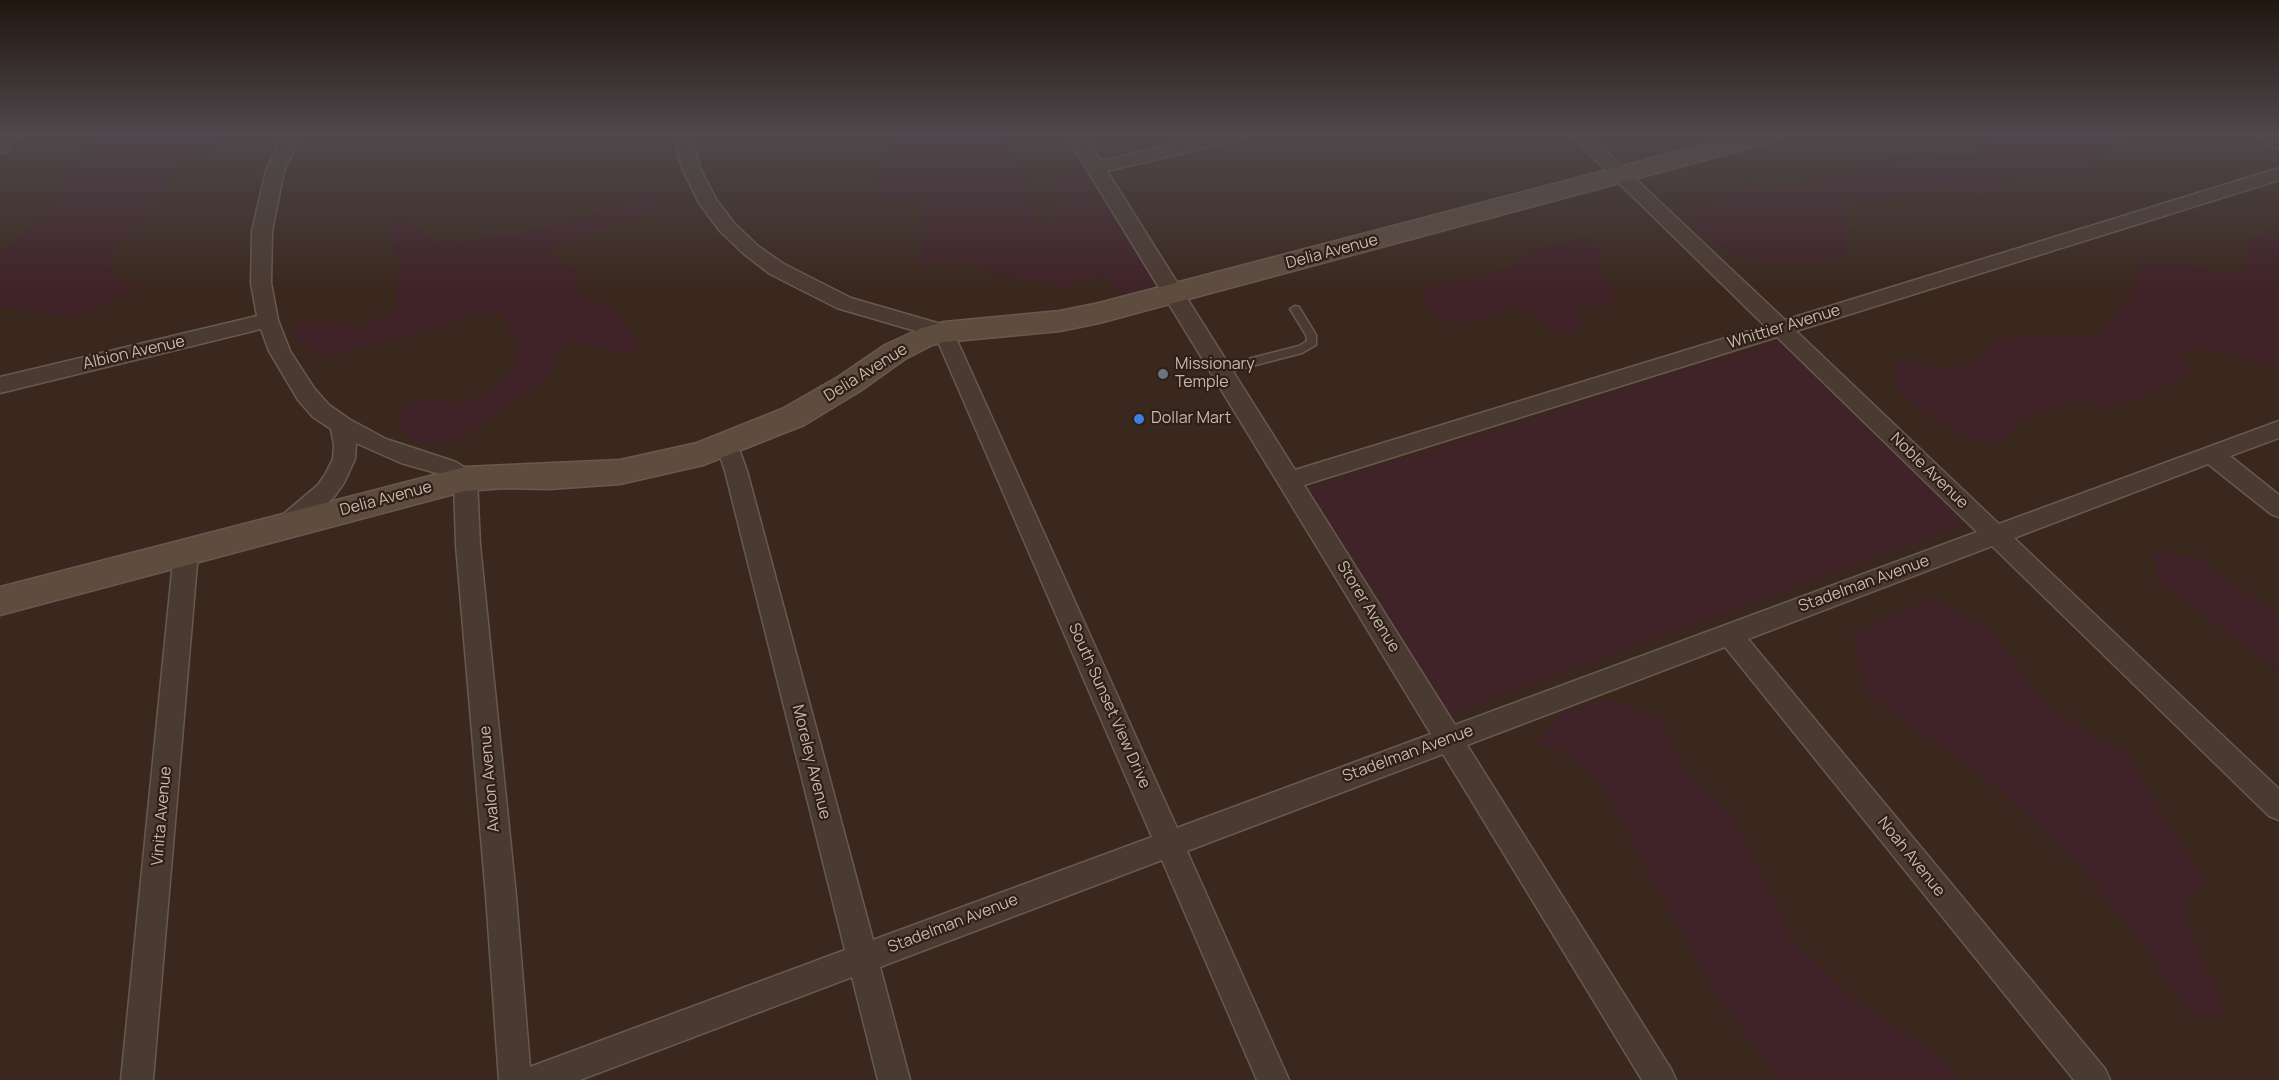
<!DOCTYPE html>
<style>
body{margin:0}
canvas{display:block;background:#3a281e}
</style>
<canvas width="2279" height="1080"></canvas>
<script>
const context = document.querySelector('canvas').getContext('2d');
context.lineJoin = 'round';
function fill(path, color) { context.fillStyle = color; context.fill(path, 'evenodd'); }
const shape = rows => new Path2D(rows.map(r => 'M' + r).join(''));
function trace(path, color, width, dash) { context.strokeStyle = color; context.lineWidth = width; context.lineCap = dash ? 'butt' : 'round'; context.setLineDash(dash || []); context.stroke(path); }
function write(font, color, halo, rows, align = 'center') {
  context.font = font + ' Manrope,sans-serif'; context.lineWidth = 4.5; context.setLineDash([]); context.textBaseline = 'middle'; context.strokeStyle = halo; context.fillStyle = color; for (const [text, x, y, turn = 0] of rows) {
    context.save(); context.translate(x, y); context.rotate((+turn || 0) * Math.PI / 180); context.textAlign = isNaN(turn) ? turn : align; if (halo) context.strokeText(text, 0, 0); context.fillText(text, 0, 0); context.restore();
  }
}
const green = shape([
 [101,135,215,135,223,138,212,151,174,169,166,196,119,241,108,262,116,280,141,287,77,318,53,316,36,310,0,308,0,300,4,294,0,287,0,254,63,197,72,167],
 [897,135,994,135,1007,147,1024,170,1028,205,1035,219,1057,222,1061,175,1079,168,1147,267,1152,278,1153,289,1128,300,1104,277,1082,280,1065,289,1044,282,1005,277,957,258,927,266,916,257,927,236,920,205,879,198,876,169],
 [1994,135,2169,135,2167,138,2114,141,2091,168,2050,176,2031,174,2001,179,1995,191,1971,194,1949,187,1940,187,1851,206,1842,213,1850,231,1844,256,1816,263,1738,258,1719,247,1695,229,1693,217,1726,193,1742,191,1747,183,1772,186,1845,180,1903,154,1927,152,1966,158,1979,152],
 [662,186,658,203,646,215,553,248,553,259,575,268,578,295,607,306,617,315,638,342,637,353,614,351,571,342,557,354,551,375,468,434,452,441,417,444,402,431,399,411,418,401,468,402,497,387,511,371,519,350,501,314,473,314,405,338,336,354,319,356,294,336,301,322,343,322,359,328,396,312,399,263,389,237,390,221,395,214,416,224,435,241,476,242,492,235,516,235,571,222],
 [2279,227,2279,369,2226,353,2197,349,2178,351,2193,373,2141,398,2100,408,2083,399,2051,408,2019,421,2005,440,2001,443,1973,440,1935,421,1897,390,1895,360,1950,369,1979,360,1992,340,2034,336,2100,336,2131,295,2140,264,2180,261,2212,271,2242,273,2247,240],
 [1583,238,1601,249,1602,274,1614,289,1615,300,1605,305,1574,308,1583,324,1573,335,1553,332,1532,312,1515,306,1492,316,1466,322,1449,322,1430,313,1423,292,1436,283,1473,279,1507,269,1534,250],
 [1780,340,1968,523,1449,715,1307,489],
 [2152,552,2197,558,2279,615,2279,672,2159,582],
 [1934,599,1988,628,2044,702,2090,734,2127,750,2157,807,2208,884,2183,903,2193,939,2226,1011,2211,1019,2188,1009,2134,933,2078,865,1998,788,1867,693,1859,669,1854,633,1904,610],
 [1606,699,1660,718,1681,765,1732,815,1793,941,1856,1000,1940,1057,1962,1080,1780,1080,1716,996,1603,787,1559,748,1536,745,1565,710]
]);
const lane = shape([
 [1295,306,1299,307,1316,335,1316,345,1302,353,1221,374,1217,373,1216,370,1217,367,1299,346,1307,341,1306,335,1290,309,1295,306]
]);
const street = shape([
 [19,135,6,152,0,153,1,135,19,135],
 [283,135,301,135,284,171,272,231,271,283,278,320,290,351,314,388,329,405,349,419,386,439,456,462,473,473,477,479,480,545,516,896,530,1067,845,950,725,471,716,444,719,438,727,436,735,438,747,471,873,940,1152,837,936,337,837,308,770,274,744,254,720,231,699,203,682,168,673,135,691,135,700,168,717,201,734,223,758,246,784,264,851,298,951,327,1177,828,1431,734,1066,135,1084,135,1101,161,1212,135,1244,135,1241,139,1107,171,1295,470,1765,326,1570,135,1589,135,1785,320,2279,168,2279,180,1796,331,1999,524,2279,421,2279,438,2230,456,2279,495,2279,517,2271,514,2208,464,2014,538,2279,789,2279,820,2269,816,1992,546,1748,639,2105,1069,2110,1080,2074,1080,1725,647,1467,745,1671,1069,1676,1080,1642,1080,1443,754,1187,851,1289,1080,1257,1080,1162,860,880,967,910,1080,878,1080,852,977,580,1080,499,1080,486,896,456,545,454,483,440,474,401,463,356,443,355,459,344,483,334,497,296,531,288,533,280,531,276,524,280,517,318,485,326,473,333,459,334,445,331,429,313,417,298,400,269,351,261,329,0,393,0,377,257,316,251,283,252,231,266,171,283,135],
 [1777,337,1977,532,1455,725,1304,485,1777,337],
 [2258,135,2279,135,2279,148,2273,147,2258,135],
 [186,542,195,545,198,552,153,1080,121,1080,174,552,177,545,186,542]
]);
const secondary = shape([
 [1741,135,1782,135,1779,140,1099,323,1060,331,944,342,932,345,905,359,860,391,804,425,703,465,620,484,549,489,505,488,465,491,0,615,0,587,465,467,620,460,697,443,782,409,838,377,885,345,922,328,944,322,1060,311,1099,303,1741,135]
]);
const markers = [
 [1163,374,6,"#6b7280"],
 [1139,419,6,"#3f7fe0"]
];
const streetNames = [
 ["Delia Avenue",1332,252,-15],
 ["Whittier Avenue",1784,327,-17],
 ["Albion Avenue",134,353,-13],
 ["Delia Avenue",866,373,-32],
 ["Noble Avenue",1929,471,44],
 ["Delia Avenue",386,499,-15],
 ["Stadelman Avenue",1864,584,-20],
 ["Storer Avenue",1368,607,58],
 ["South Sunset View Drive",1109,706,66],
 ["Stadelman Avenue",1408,754,-20],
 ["Moreley Avenue",811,762,76],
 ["Avalon Avenue",490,779,-95],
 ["Vinita Avenue",162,816,-85],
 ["Noah Avenue",1911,857,51],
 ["Stadelman Avenue",953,924,-21]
];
const poiNames = [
 ["Missionary",1175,365],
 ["Temple",1175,383],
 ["Dollar Mart",1151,419]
];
fill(green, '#3f2328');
trace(lane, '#68594f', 3);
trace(street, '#68594f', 3);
trace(secondary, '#68594f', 3);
fill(lane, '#4a3b32');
fill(street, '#4a3b32');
fill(secondary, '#5e4c3f');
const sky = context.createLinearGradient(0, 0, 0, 286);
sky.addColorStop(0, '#201610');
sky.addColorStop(0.47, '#4f484c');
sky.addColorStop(1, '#4f484c00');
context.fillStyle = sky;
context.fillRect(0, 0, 2279, 286);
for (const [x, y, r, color] of markers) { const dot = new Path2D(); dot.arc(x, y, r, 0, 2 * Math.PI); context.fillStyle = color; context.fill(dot); trace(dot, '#2e2017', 2); }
write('16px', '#c7b7ac', '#2e2017', streetNames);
write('16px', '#c7b7ac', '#2e2017', poiNames, 'left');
</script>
